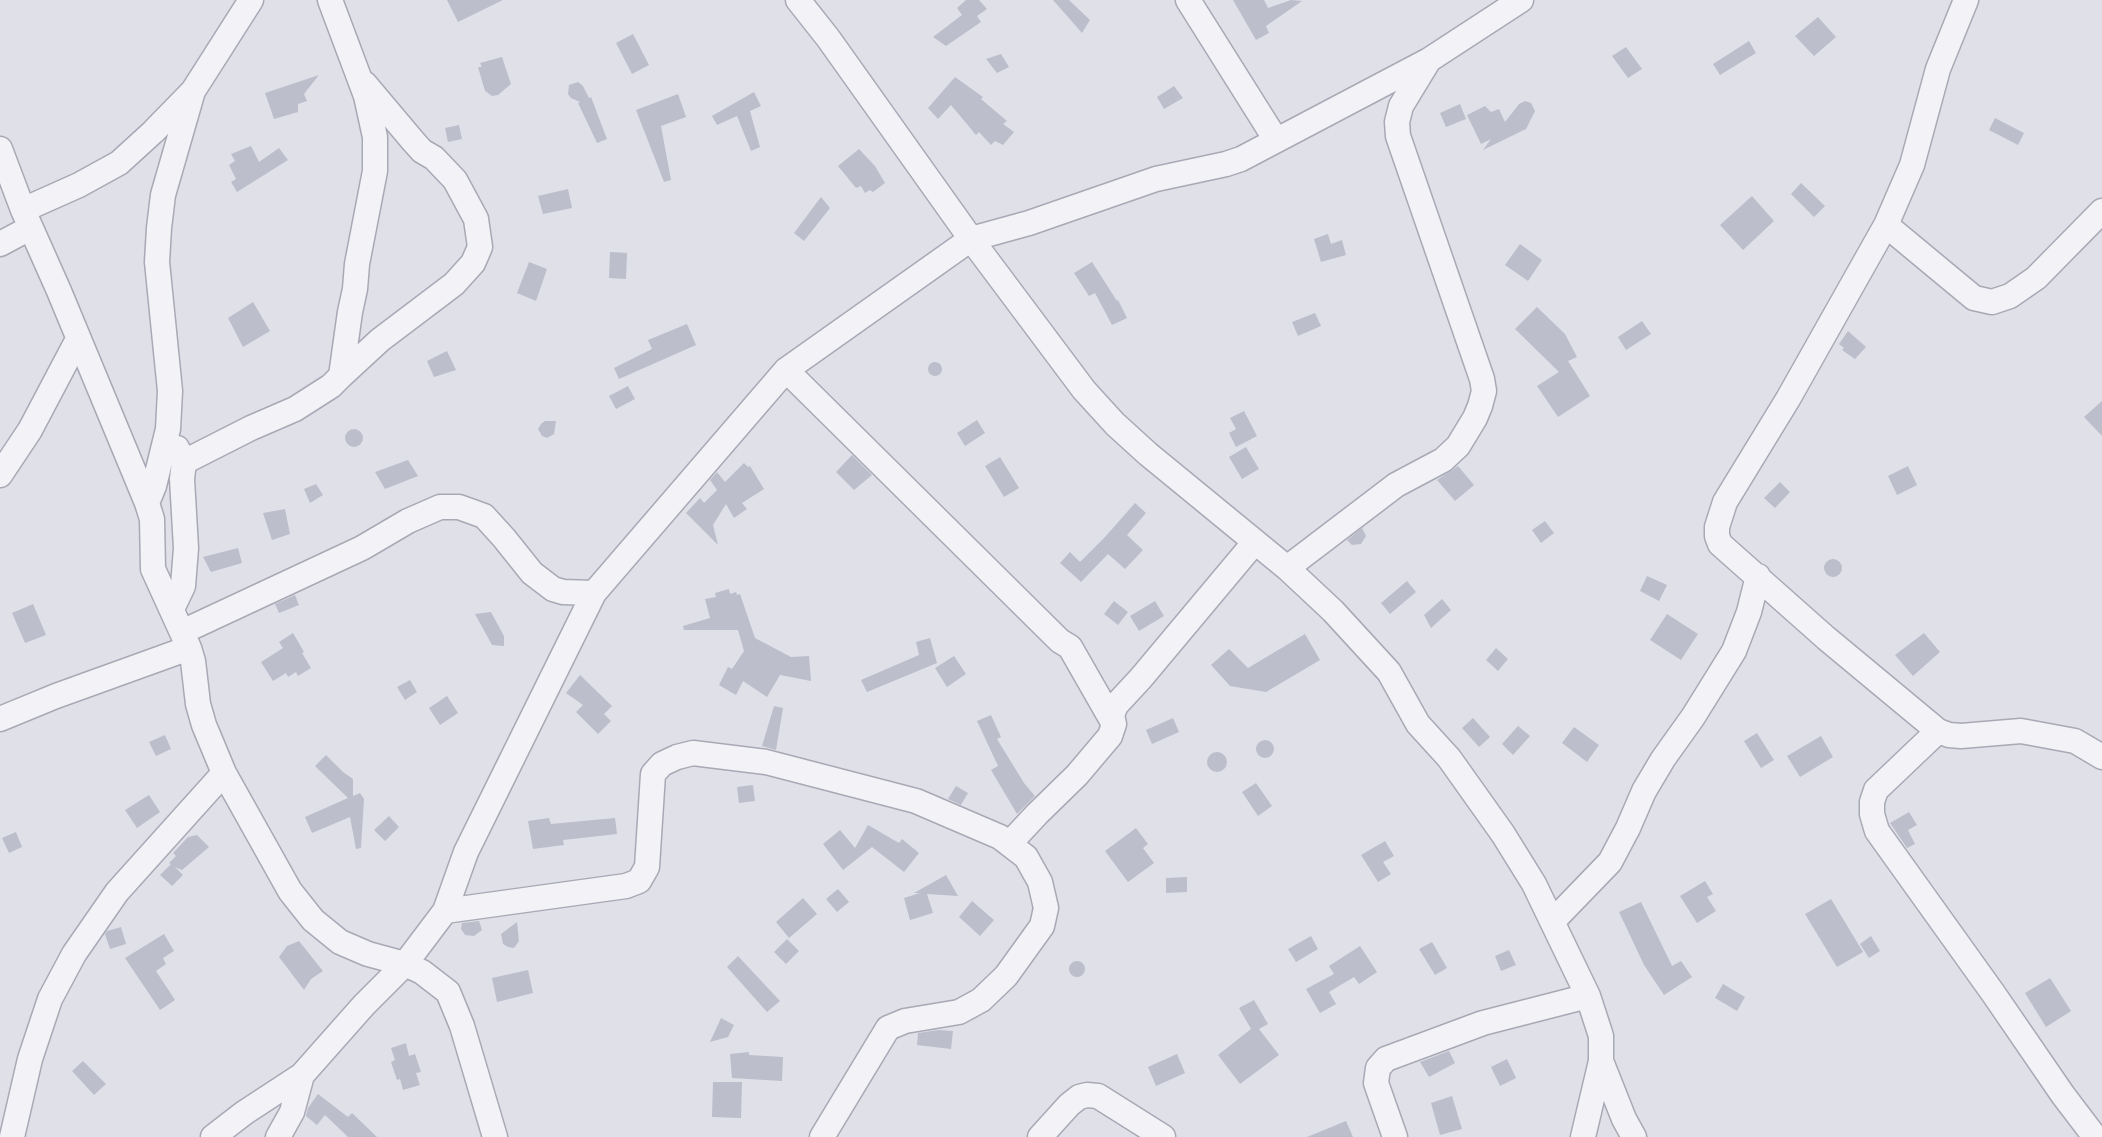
<!DOCTYPE html>
<style>
body{margin:0}
canvas{display:block;background:#dfe0e8}
</style>
<canvas width="2102" height="1137"></canvas>
<script>
const context = document.querySelector('canvas').getContext('2d');
context.lineJoin = 'round';
function fill(path, color) { context.fillStyle = color; context.fill(path, 'evenodd'); }
const shape = rows => new Path2D(rows.map(r => 'M' + r).join(''));
function trace(path, color, width, dash) { context.strokeStyle = color; context.lineWidth = width; context.lineCap = dash ? 'butt' : 'round'; context.setLineDash(dash || []); context.stroke(path); }
const building = shape([
 [447,0,503,0,458,22],
 [966,0,979,0,987,9,977,16,981,22,946,46,933,37,962,15,957,8],
 [1053,0,1069,0,1090,20,1082,33],
 [1233,0,1264,0,1268,8,1291,0,1302,1,1266,26,1269,33,1256,40],
 [1818,17,1836,37,1814,56,1795,36],
 [633,34,649,65,632,74,616,43],
 [1749,41,1756,53,1720,75,1713,64],
 [1626,47,1642,69,1628,78,1612,56],
 [1001,54,1009,67,997,73,986,59],
 [502,57,511,84,498,95,492,96,485,91,478,67,482,67,480,63],
 [319,75,304,94,307,101,298,104,298,112,274,119,265,93],
 [955,77,983,97,981,99,1007,121,1003,124,1014,132,1003,145,995,141,991,145,979,132,976,135,951,105,938,119,928,108],
 [578,82,583,86,589,98,591,97,607,139,597,143,578,103,580,102,571,98,568,94,569,85],
 [1174,86,1183,98,1164,109,1157,97],
 [754,92,761,106,750,111,760,147,751,151,737,116,717,125,712,116],
 [678,94,686,117,661,126,671,180,664,182,636,110],
 [1525,101,1531,103,1535,111,1526,129,1483,150,1491,139,1481,144,1467,115,1485,106,1491,112,1499,109,1505,122,1519,104],
 [1460,104,1466,119,1446,127,1440,113],
 [1995,118,2024,133,2018,145,1989,130],
 [459,125,462,139,448,142,445,128],
 [251,146,259,162,279,148,288,160,237,192,231,182,236,179,229,165,235,161,231,154],
 [859,149,875,166,885,183,873,192,870,190,865,193,861,186,856,188,838,166],
 [1801,183,1825,206,1814,217,1791,194],
 [568,189,572,208,543,214,538,196],
 [1752,196,1774,221,1743,250,1720,225],
 [821,197,830,208,804,241,794,233],
 [1328,234,1331,244,1342,240,1346,255,1321,262,1314,239],
 [1520,244,1542,260,1528,281,1505,265],
 [610,252,627,253,626,279,609,278],
 [529,262,547,269,536,301,517,293],
 [1092,262,1117,301,1118,300,1127,318,1112,325,1095,293,1089,296,1074,273],
 [253,302,270,331,243,347,228,318],
 [1537,307,1565,334,1577,357,1568,361,1590,396,1558,417,1537,386,1559,372,1515,329],
 [1315,313,1321,326,1298,336,1292,322],
 [1642,321,1651,334,1626,350,1618,337],
 [687,324,696,345,619,379,614,368,652,349,648,340],
 [1848,331,1866,347,1855,359,1842,350,1844,348,1839,344],
 [447,351,456,370,434,377,427,361],
 '928 369a7 7 0 1 1 14 0a7 7 0 1 1-14 0Z',
 [628,386,635,399,616,409,609,396],
 [2102,401,2102,436,2084,417],
 [1244,411,1257,436,1236,447,1229,433,1236,429,1230,418],
 [977,420,985,433,965,446,957,433],
 [545,421,556,421,554,434,547,438,542,436,538,429,541,424],
 '345 438a9 9 0 1 1 18 0a9 9 0 1 1-18 0Z',
 [1246,447,1259,469,1242,479,1229,457],
 [852,455,872,475,854,490,836,472],
 [1000,457,1019,488,1004,497,985,466],
 [408,460,418,476,385,489,375,472],
 [744,463,748,467,750,466,764,489,742,503,747,509,734,518,726,504,713,525,718,545,686,513,700,498,704,503,717,490,710,480,717,472,725,482],
 [1458,466,1474,485,1455,501,1437,480],
 [1908,466,1917,485,1897,495,1888,476],
 [1780,482,1790,492,1775,508,1764,498],
 [316,484,323,495,310,503,304,489],
 [1135,503,1146,513,1127,535,1143,550,1125,569,1108,554,1081,582,1060,563,1070,552,1080,562,1105,537],
 [285,509,290,534,272,540,263,513],
 [1545,521,1554,533,1541,543,1532,530],
 [1362,528,1366,536,1361,544,1352,545,1347,540],
 [238,548,242,563,211,572,203,557],
 '1824 568a9 9 0 1 1 18 0a9 9 0 1 1-18 0Z',
 [1647,576,1667,585,1659,601,1640,591],
 [1407,581,1416,592,1390,614,1381,603],
 [729,589,730,594,736,592,737,595,740,594,755,638,791,657,809,656,811,681,780,675,767,697,743,681,736,695,719,685,728,667,732,669,744,651,738,630,684,630,683,626,710,618,705,599,716,597,715,593],
 [295,595,299,605,279,613,275,604],
 [1442,599,1451,610,1431,628,1424,615],
 [1114,601,1128,612,1118,625,1104,614],
 [1155,601,1164,616,1139,631,1130,616],
 [33,604,46,635,25,643,12,613],
 [491,612,504,636,504,646,492,645,475,614],
 [1667,614,1698,634,1681,660,1650,640],
 [293,633,304,652,302,653,311,668,298,676,296,672,288,677,286,673,273,681,261,662,283,648,279,642],
 [1924,633,1940,652,1913,676,1895,655],
 [1305,634,1320,660,1266,692,1230,686,1211,665,1229,649,1248,668],
 [930,638,937,663,867,692,861,680,919,655,916,642],
 [1496,648,1508,659,1498,671,1486,660],
 [954,656,966,674,947,687,935,668],
 [580,675,612,706,604,714,611,721,598,734,576,712,583,705,566,693],
 [410,680,417,692,405,700,397,687],
 [447,696,458,713,440,725,429,708],
 [774,706,783,708,776,750,762,746],
 [991,715,1001,737,997,739,1024,783,1035,796,1017,814,991,770,998,766,977,721],
 [1173,718,1179,732,1152,744,1146,730],
 [1473,718,1490,737,1479,747,1462,728],
 [1518,726,1530,736,1513,755,1502,744],
 [1574,727,1599,745,1587,762,1562,743],
 [1757,733,1774,760,1761,768,1744,741],
 [165,735,171,749,156,756,149,742],
 [1821,736,1833,757,1800,777,1787,756],
 '1256 749a9 9 0 1 1 18 0a9 9 0 1 1-18 0Z',
 '1207 762a10 10 0 1 1 20 0a10 10 0 1 1-20 0Z',
 [326,755,343,772,353,779,353,796,360,793,364,799,361,848,356,849,350,817,312,833,305,817,348,798,315,766],
 [1256,783,1272,806,1258,816,1242,792],
 [753,785,755,801,739,803,737,787],
 [956,786,968,793,961,805,948,799],
 [149,795,160,812,137,828,125,810],
 [1909,812,1917,825,1908,830,1915,844,1907,848,1890,823],
 [389,816,399,827,385,841,374,830],
 [549,818,551,824,615,818,617,834,563,840,564,845,533,849,528,821],
 [868,825,899,843,902,839,919,853,904,872,872,847,843,870,823,844,840,830,855,848],
 [1136,828,1148,844,1143,848,1154,863,1128,882,1105,851],
 [16,832,22,847,9,853,2,838],
 [197,835,209,847,182,870,175,867,183,875,172,886,160,875,171,864,169,863,176,856,173,853,188,837],
 [1385,841,1394,856,1383,862,1391,874,1378,882,1361,855],
 [946,875,958,896,927,894,933,913,910,920,904,898,920,893,914,893],
 [1187,877,1187,892,1166,893,1166,878],
 [1705,881,1713,894,1707,897,1716,911,1697,923,1680,896],
 [838,889,849,902,837,912,826,899],
 [803,898,817,914,789,938,776,922],
 [1831,899,1863,952,1837,967,1805,914],
 [972,901,994,920,980,936,959,917],
 [1641,902,1672,966,1681,961,1692,977,1664,995,1644,965,1619,912],
 [479,921,482,930,474,936,465,935,461,929,462,923],
 [517,922,519,941,514,948,508,947,503,944,501,934],
 [121,927,126,944,110,949,105,934,107,931],
 [164,934,174,951,163,958,166,964,156,971,175,1000,160,1010,125,958],
 [1311,936,1318,949,1296,962,1288,949],
 [1871,936,1880,951,1869,958,1860,944],
 [787,939,799,951,786,964,774,952],
 [299,941,323,971,311,979,304,990,279,957,287,946],
 [1432,942,1447,968,1435,975,1419,949],
 [1360,946,1377,972,1359,984,1354,977,1329,992,1336,1004,1320,1013,1306,989,1334,974,1329,966],
 [1509,950,1516,965,1501,971,1495,956],
 [738,956,780,1001,767,1012,727,967],
 '1069 969a8 8 0 1 1 16 0a8 8 0 1 1-16 0Z',
 [528,970,533,993,497,1002,492,978],
 [2050,978,2071,1011,2046,1027,2025,993],
 [1723,984,1745,997,1737,1011,1715,998],
 [1254,1000,1268,1024,1259,1029,1279,1055,1240,1084,1218,1055,1251,1029,1239,1008],
 [721,1018,734,1025,728,1037,710,1042],
 [939,1030,953,1031,951,1049,917,1045,918,1033],
 [406,1043,409,1056,415,1054,421,1072,416,1073,420,1085,403,1090,400,1079,397,1080,391,1062,395,1060,391,1048],
 [1449,1051,1455,1063,1429,1077,1420,1062],
 [749,1052,749,1055,783,1057,782,1081,732,1078,730,1054],
 [1177,1054,1185,1073,1156,1086,1148,1067],
 [1507,1059,1516,1078,1500,1086,1491,1067],
 [83,1061,106,1084,94,1095,72,1071],
 [713,1082,742,1082,741,1118,712,1117],
 [318,1094,348,1117,352,1113,377,1137,348,1137,325,1115,317,1125,306,1116,308,1108],
 [1452,1096,1462,1129,1440,1135,1431,1103],
 [1346,1121,1353,1137,1307,1137]
]);
const minor = shape([
 [798,0,828,38,971,239,1084,390,1115,424,1148,454,1287,568,1333,611,1389,672,1418,724,1449,758,1503,834,1534,884,1588,996,1601,1036,1601,1061,1624,1119,1634,1137],
 [1188,0,1276,140],
 [1966,0,1938,69,1912,165,1886,225,1788,399,1725,502,1717,527,1717,536,1720,544,1826,638,1938,731,1949,735,1961,736,2021,731,2075,741,2102,757],
 [1429,60,1521,0],
 [0,149,23,210,59,291,147,503,152,519,153,569,189,648,193,661,198,704,204,725,224,773,290,891,313,920,340,942,368,954,405,964,422,972,448,992,462,1026,495,1137],
 [23,210,79,185,119,163,153,132,193,91,251,0],
 [1886,225,1974,298,1992,302,2010,296,2036,278,2102,211],
 [0,244,30,228],
 [786,370,1060,641,1070,647,1114,724],
 [341,376,380,340,454,284,473,263,480,247,476,219,455,180,434,158,422,151,413,141,365,84],
 [184,462,251,428,295,409,331,386,341,376,350,312,355,289,357,264,375,171,375,137,366,96,330,0],
 [0,475,30,430,78,339],
 [147,503,154,486,168,429,170,391,157,262,159,228,163,195,193,91],
 [172,609,183,586,186,548,182,479,184,462,177,448],
 [182,632,362,548,408,521,440,507,459,507,484,516,504,538,532,573,553,589,563,592,594,593],
 [0,719,56,696,189,648],
 [1938,731,1876,790,1872,802,1872,814,1877,831,1993,993,2063,1095,2095,1137],
 [1010,843,1037,814,1077,775,1110,736,1114,724,1112,715,1116,705,1141,678,1254,543],
 [445,911,626,886,639,881,647,867,653,774,662,764,677,757,693,753,766,762,916,801,1000,837,1026,857,1040,882,1046,908,1042,926,1006,976,981,1000,959,1012,905,1021,888,1028,822,1137],
 [1553,921,1610,862,1628,828,1644,791,1663,759,1693,717,1734,651,1749,612,1758,576],
 [12,1137,30,1059,50,999,74,954,117,892,224,773],
 [213,1137,244,1113,302,1075,364,1005,405,964,445,911,466,852,594,593,786,370,971,239,1029,223,1156,179,1226,164,1241,159,1429,60,1401,106,1397,122,1398,136,1482,379,1484,391,1480,406,1475,418,1458,446,1443,460,1396,485,1287,568],
 [278,1137,292,1112,302,1075],
 [1040,1137,1069,1105,1079,1097,1087,1095,1098,1096,1163,1137],
 [1395,1137,1376,1083,1378,1068,1386,1059,1483,1023,1588,996],
 [1583,1137,1601,1061]
]);
fill(building, '#bcbecb');
trace(minor, '#a8a9b5', 27);
trace(minor, '#f2f2f7', 24);
</script>
